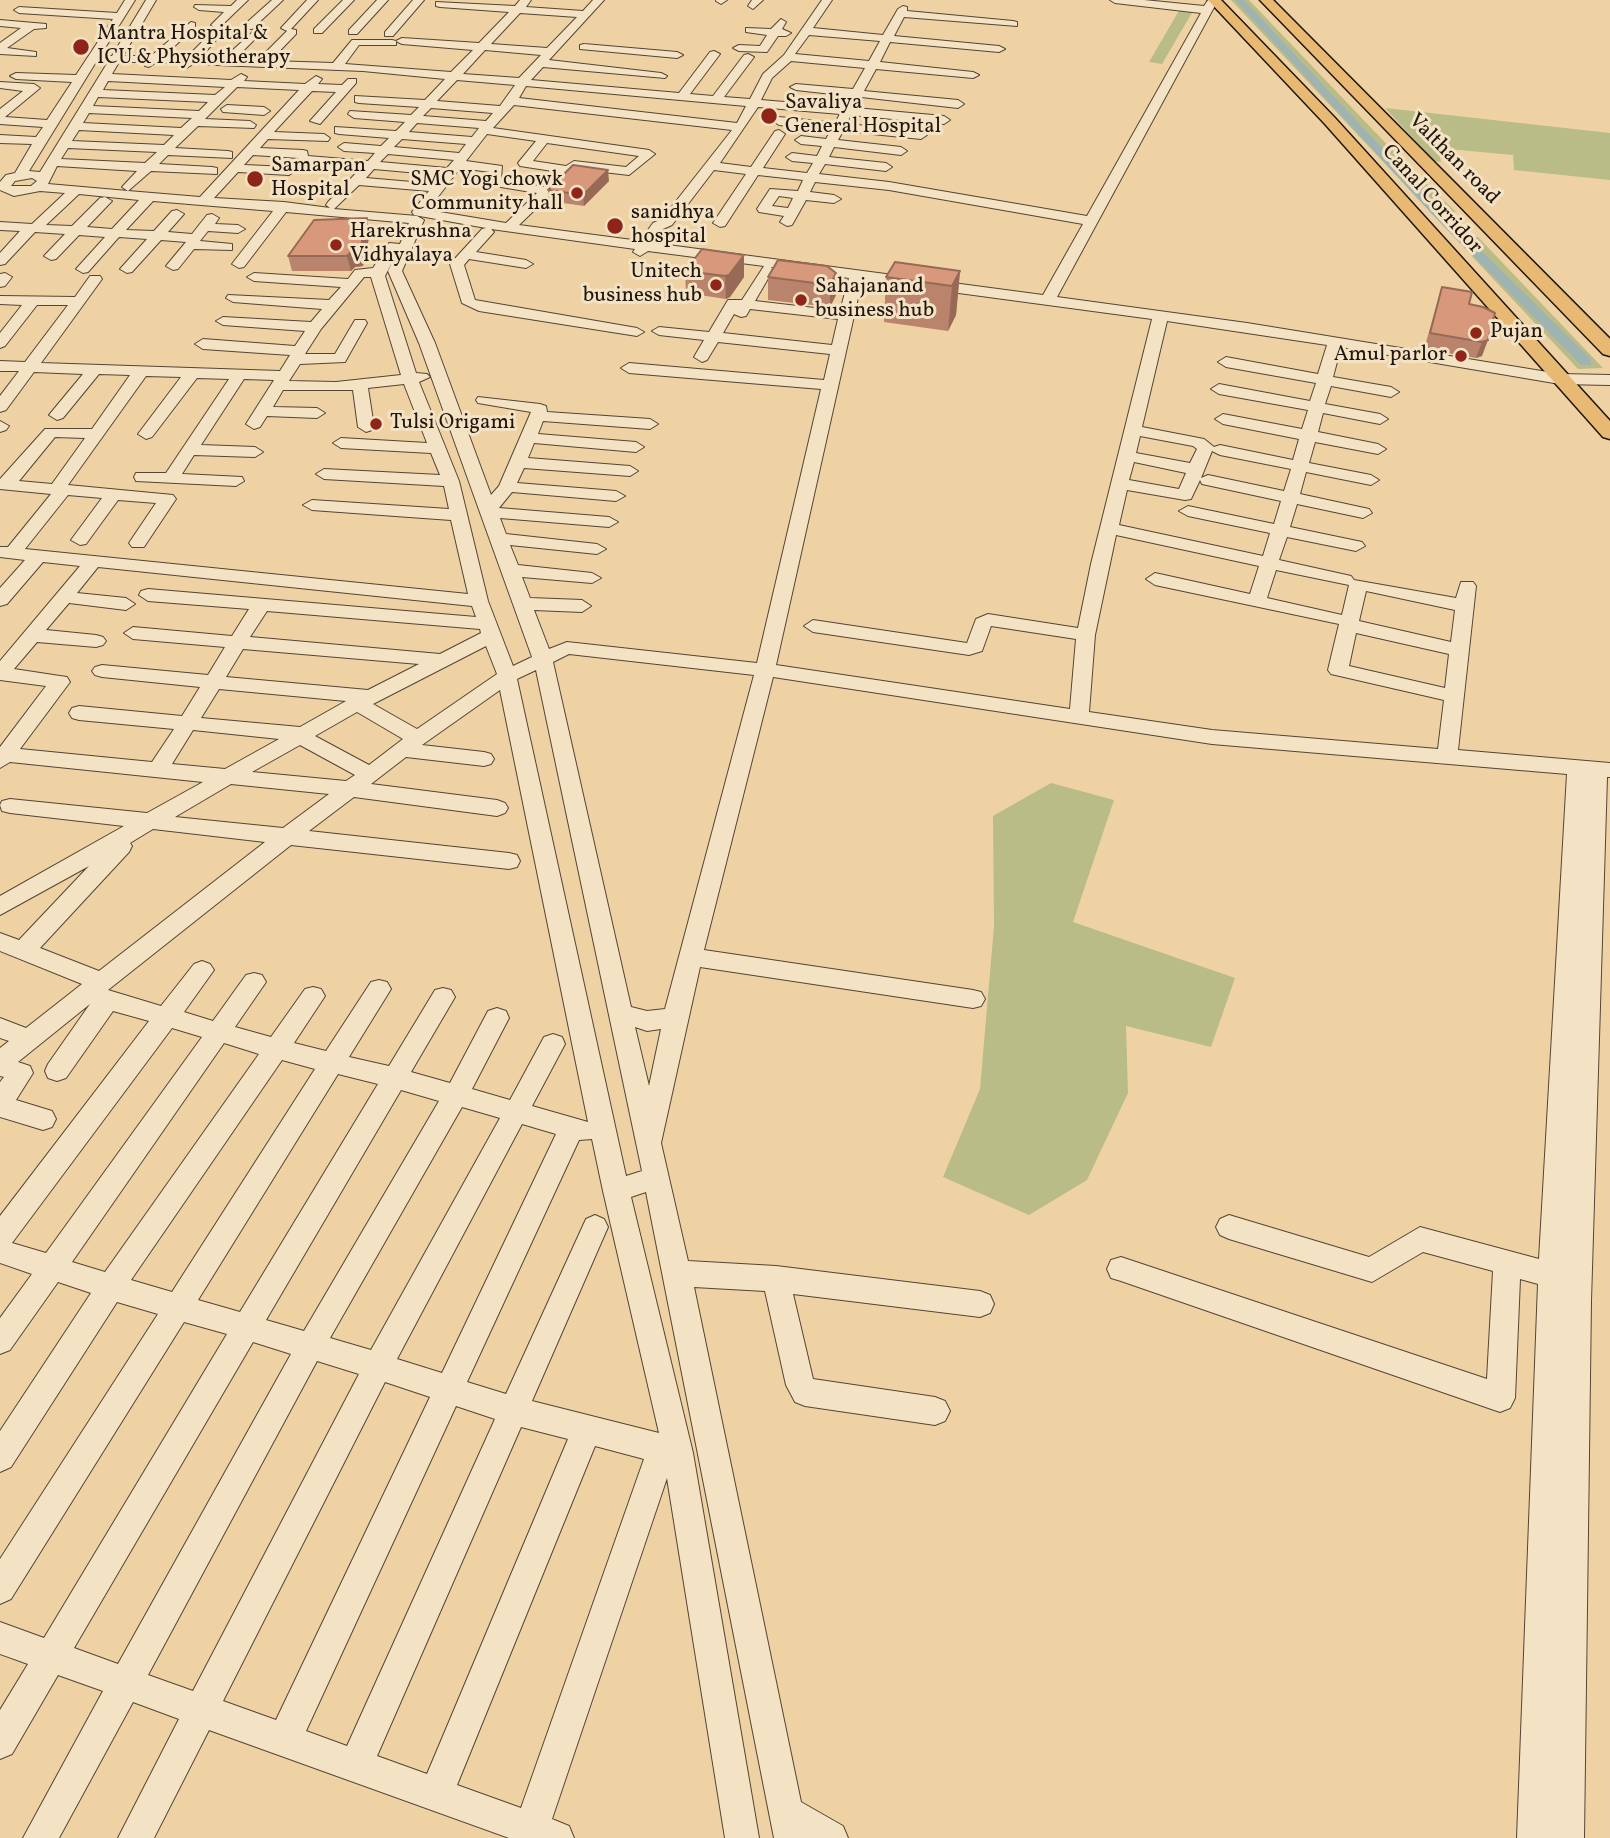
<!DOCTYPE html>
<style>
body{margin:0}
canvas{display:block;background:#eed2a4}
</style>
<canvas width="1610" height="1838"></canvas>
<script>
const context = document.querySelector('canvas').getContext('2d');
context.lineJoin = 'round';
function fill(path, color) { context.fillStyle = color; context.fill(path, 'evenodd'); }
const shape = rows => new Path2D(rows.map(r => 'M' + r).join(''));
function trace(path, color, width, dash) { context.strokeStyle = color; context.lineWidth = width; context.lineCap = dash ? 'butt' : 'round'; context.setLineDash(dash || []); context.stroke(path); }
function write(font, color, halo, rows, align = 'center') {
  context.font = font + ' Vollkorn,serif'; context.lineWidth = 6; context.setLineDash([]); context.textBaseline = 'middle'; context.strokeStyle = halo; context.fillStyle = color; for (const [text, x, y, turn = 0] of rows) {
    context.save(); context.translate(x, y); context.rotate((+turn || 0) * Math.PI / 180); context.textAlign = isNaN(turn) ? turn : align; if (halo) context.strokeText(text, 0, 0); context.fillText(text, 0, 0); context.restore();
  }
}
const green = shape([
 [1231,0,1249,0,1398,156,1456,212,1447,214,1467,236,1478,237,1603,368,1578,369],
 [1180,9,1193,11,1162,64,1149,62],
 [1385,108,1610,133,1610,180,1514,170,1513,155,1438,148,1441,162,1434,161],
 [1051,783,1114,800,1073,922,1235,978,1211,1047,1126,1026,1128,1093,1087,1180,1029,1215,943,1177,980,1089,994,926,993,816]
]);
const canal = shape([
 [1235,0,1244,0,1438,208,1591,359,1591,365,1581,365,1430,212,1235,0]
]);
const minor = shape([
 [125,0,135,0,100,56,112,56,146,0,156,0,123,56,151,56,191,22,195,23,195,27,164,56,187,57,216,28,211,25,224,12,199,10,194,7,195,5,231,6,237,0,248,0,221,26,226,29,200,58,223,59,258,27,263,30,262,32,235,59,258,60,287,31,281,28,307,0,318,0,291,29,296,30,296,34,270,61,333,63,352,40,392,40,396,41,396,45,359,45,345,64,451,72,473,50,402,44,396,41,402,38,479,43,509,12,440,7,436,6,436,2,515,6,520,0,531,0,526,7,583,11,593,0,604,0,549,60,661,73,667,76,665,78,543,67,531,80,679,93,710,52,714,51,720,54,690,94,713,96,744,55,748,54,754,57,724,97,750,99,763,74,784,55,822,0,832,0,813,28,883,35,898,9,903,6,907,7,907,11,1013,21,1017,22,1017,26,904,17,894,36,999,46,1005,49,999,52,890,42,880,62,973,72,979,75,973,78,876,69,864,91,958,100,964,104,958,108,861,97,855,108,944,116,950,120,944,124,851,115,846,124,921,131,927,135,921,139,843,131,838,140,901,147,907,151,901,155,834,147,829,157,886,163,892,167,886,171,825,164,819,174,889,182,1087,216,1201,13,1115,3,1110,0,1144,0,1204,6,1208,0,1218,0,1057,297,1247,323,1560,374,1610,375,1610,385,1560,384,1341,347,1333,377,1391,387,1399,392,1391,397,1331,386,1325,404,1380,414,1388,419,1380,424,1323,413,1318,432,1378,444,1386,449,1378,454,1315,442,1309,463,1371,475,1379,480,1371,485,1306,472,1300,494,1369,509,1372,513,1363,518,1297,504,1290,527,1362,542,1365,546,1356,551,1287,537,1279,560,1351,576,1354,580,1456,598,1461,582,1473,582,1476,586,1458,750,1610,763,1610,777,1607,777,1591,1301,1584,1838,1517,1838,1538,1284,1520,1279,1515,1398,1510,1408,1500,1412,1121,1281,1111,1278,1107,1269,1111,1260,1121,1257,1487,1379,1493,1271,1423,1252,1372,1282,1229,1239,1220,1235,1216,1227,1220,1219,1229,1215,1369,1257,1420,1227,1539,1259,1567,774,1212,744,773,677,704,950,973,990,981,992,985,999,981,1006,973,1008,700,967,661,1143,688,1261,776,1266,980,1291,990,1295,994,1304,990,1313,980,1317,793,1294,813,1379,935,1397,945,1401,950,1411,945,1421,935,1425,805,1406,795,1402,786,1385,765,1291,694,1287,801,1802,843,1826,848,1838,774,1838,646,1192,631,1197,693,1453,759,1838,725,1838,667,1478,552,1819,569,1826,574,1838,509,1838,209,1730,154,1838,118,1838,179,1719,133,1702,59,1838,23,1838,103,1691,58,1675,12,1754,0,1759,0,1710,28,1664,0,1654,0,1622,44,1638,227,1334,184,1322,11,1599,0,1604,0,1559,158,1314,117,1302,11,1467,0,1472,0,1431,91,1293,58,1282,10,1350,0,1354,0,1318,32,1274,0,1263,0,1216,149,1021,113,1011,66,1078,57,1081,48,1078,45,1071,48,1064,90,1004,18,1062,30,1066,33,1073,16,1100,52,1111,56,1119,52,1127,43,1130,0,1117,0,1082,4,1077,0,1076,0,1048,9,1041,0,1038,0,1018,26,1028,82,984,0,951,0,933,19,940,89,866,0,915,0,896,124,826,10,813,2,811,0,805,2,801,10,799,147,813,203,782,10,762,0,768,0,747,46,686,0,680,0,661,80,566,43,562,7,604,0,606,0,588,25,560,0,557,0,547,8,547,51,494,0,489,0,479,45,429,92,429,130,375,99,374,63,418,57,420,49,415,83,374,34,372,6,410,0,412,0,396,19,371,0,371,0,361,25,362,68,305,37,305,5,346,0,348,0,333,22,305,0,304,0,296,75,297,90,276,100,276,102,279,41,363,280,371,290,355,203,349,195,344,203,339,295,346,305,331,223,325,216,321,223,317,311,322,322,309,233,302,226,298,228,295,329,300,341,287,254,281,247,277,254,273,348,279,355,270,373,268,389,243,400,244,409,223,286,212,244,267,239,268,232,264,273,211,153,201,126,230,154,231,172,211,177,210,184,214,168,232,192,234,207,215,212,214,219,218,215,224,238,225,245,229,238,233,208,231,200,241,232,244,232,250,194,249,178,269,173,270,166,266,186,242,161,240,132,272,127,273,120,269,147,239,119,237,88,272,83,273,76,269,105,237,79,235,56,259,51,260,44,256,65,234,35,232,5,264,0,265,0,253,20,231,0,230,0,222,32,224,65,193,40,191,14,196,0,190,0,182,6,175,15,173,32,144,0,143,0,135,36,137,43,127,0,124,0,109,23,91,0,88,0,82,34,84,40,88,5,117,47,120,72,82,16,79,10,76,16,73,76,75,113,19,19,13,14,10,19,7,117,13,125,0],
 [520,13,577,17,547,48,491,44,520,13],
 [809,35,880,41,869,61,795,54,809,35],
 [485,50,541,55,519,78,463,74,485,50],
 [791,61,865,68,853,89,796,84,790,87,796,90,850,96,843,107,761,100,772,78,791,61],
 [96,62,108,62,40,172,29,171,96,62],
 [119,62,144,62,145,66,149,67,157,62,181,64,179,66,185,69,193,64,363,71,445,79,425,100,355,96,355,102,359,103,419,107,411,115,350,111,348,114,354,118,405,122,396,131,335,127,335,133,339,134,389,138,381,146,344,143,338,147,344,151,375,153,368,161,308,156,307,151,303,150,260,148,268,139,328,141,330,138,324,134,274,132,312,91,336,92,310,121,320,124,356,83,356,79,348,79,342,85,318,84,322,79,316,76,305,84,244,81,247,77,241,74,231,80,112,74,119,62],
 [457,80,515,85,500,106,437,101,457,80],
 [108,81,225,87,215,95,103,90,108,81],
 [526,86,746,106,737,123,519,98,526,86],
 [237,87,299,90,200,197,128,191,151,171,217,174,217,168,212,167,159,164,168,155,232,158,232,152,228,151,175,148,198,126,254,128,256,125,250,121,205,119,237,87],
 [98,97,208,102,199,111,93,106,98,97],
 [514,105,732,130,662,219,653,223,640,241,519,225,577,169,629,175,655,154,649,150,493,128,514,105],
 [758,107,840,114,835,123,779,117,773,121,779,125,831,130,826,139,801,136,795,140,801,144,822,146,817,156,792,153,786,157,792,161,813,163,807,173,763,168,785,134,779,130,775,131,751,167,720,163,758,107],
 [431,108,493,113,486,121,423,116,431,108],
 [89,113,192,118,181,128,83,123,89,113],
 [417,123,479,128,472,137,409,132,417,123],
 [79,130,174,135,164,145,72,141,79,130],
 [487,134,536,141,518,163,520,166,559,172,544,187,501,179,502,166,466,161,487,134],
 [402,139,466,144,459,153,394,147,402,139],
 [547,143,639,156,626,167,574,161,566,166,533,161,547,143],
 [68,148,157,152,145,163,61,159,68,148],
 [388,154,454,160,447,168,380,162,388,154],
 [253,155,299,158,300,162,304,163,361,168,328,202,326,205,330,208,284,202,214,198,238,172,289,175,295,171,289,167,244,165,253,155],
 [57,166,137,171,122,187,128,191,48,184,57,166],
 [460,168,490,172,489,185,537,193,506,223,428,210,460,168],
 [374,169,441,175,435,184,366,178,374,169],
 [714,170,746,174,713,223,720,227,725,226,758,175,803,180,798,191,770,189,757,209,759,212,784,216,780,222,787,226,792,225,806,200,834,203,841,199,834,195,810,192,815,182,889,190,1083,224,1043,295,653,243,663,229,672,225,714,170],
 [32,178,37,181,31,186,11,186,15,181,32,178],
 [359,185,429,191,412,212,414,215,486,228,482,229,450,264,462,303,479,311,637,336,644,332,637,328,475,300,464,265,469,259,526,268,533,264,526,260,476,252,494,232,491,229,635,249,633,252,640,256,648,251,764,266,742,300,728,300,709,332,659,327,652,331,659,335,704,340,694,357,702,362,707,360,718,342,830,354,824,380,629,363,621,368,629,373,821,389,757,663,567,642,549,649,534,610,582,612,591,606,582,600,530,598,522,577,592,583,601,578,592,573,518,565,510,545,597,554,606,549,597,544,506,534,500,518,609,527,618,522,609,517,499,508,512,492,616,501,625,496,616,491,517,483,524,468,630,476,638,471,630,466,528,458,534,443,636,452,644,447,636,442,538,434,543,421,650,429,658,424,650,419,547,412,546,406,540,404,478,397,476,400,478,403,531,412,499,486,491,495,435,343,402,271,424,220,417,216,334,209,359,185],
 [79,194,139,200,112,229,87,227,112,201,105,197,100,198,72,226,46,225,79,194],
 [779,196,793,198,788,208,772,206,779,196],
 [394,258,388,271,419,343,532,657,513,666,488,601,459,481,419,382,430,377,427,374,416,373,385,276,394,258],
 [771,267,849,278,840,311,755,301,773,270,771,267],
 [364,277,371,277,401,375,336,382,289,381,300,364,345,362,367,323,365,320,355,320,335,354,305,354,321,329,364,277],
 [862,280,1152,319,1091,564,1078,628,988,614,976,619,967,643,813,620,804,626,813,632,969,655,982,651,991,626,1076,639,1070,709,776,665,862,280],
 [750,309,838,319,832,345,723,333,734,314,741,317,746,316,750,309],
 [1167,321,1327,345,1318,374,1226,357,1218,362,1226,367,1316,383,1310,401,1219,384,1211,389,1219,394,1308,410,1302,429,1223,414,1215,419,1223,424,1299,439,1293,460,1220,445,1214,447,1204,439,1142,427,1167,321],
 [146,376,181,377,138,434,146,439,152,437,197,378,229,379,166,473,136,473,134,477,136,481,236,486,244,481,242,477,182,474,194,455,255,457,263,452,255,447,201,445,244,379,274,380,246,424,254,429,260,427,267,416,317,418,325,413,317,408,273,407,283,390,353,390,358,427,366,432,372,430,374,427,368,388,404,384,427,443,341,438,333,443,341,448,431,453,440,475,324,469,316,474,324,479,444,486,449,509,312,500,303,505,312,510,451,520,468,594,25,549,68,495,102,498,71,540,80,545,86,544,118,500,156,503,129,543,132,547,144,547,176,499,173,495,68,485,146,376],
 [1140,436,1193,446,1197,449,1190,463,1136,453,1140,436],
 [55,437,85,438,52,484,19,481,55,437],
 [1212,451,1220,455,1291,469,1284,491,1208,475,1201,478,1212,451],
 [1134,462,1186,473,1179,489,1129,480,1134,462],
 [1200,480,1202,484,1281,501,1274,524,1188,506,1179,511,1188,516,1270,533,1263,556,1119,525,1127,490,1185,500,1191,499,1200,480],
 [1116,535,1259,566,1250,594,1155,573,1146,579,1155,585,1339,624,1328,670,1331,674,1444,700,1438,749,1212,730,1089,712,1095,635,1116,535],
 [98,567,472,606,476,617,148,589,141,591,139,595,148,601,249,609,232,636,133,627,124,633,133,639,225,647,208,675,102,665,95,667,92,671,95,675,102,677,200,687,182,716,79,706,72,708,69,713,72,718,79,720,174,729,152,762,20,749,70,682,67,677,60,676,14,669,37,642,96,647,103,645,106,641,103,637,96,635,46,630,69,603,126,610,135,604,126,598,77,593,98,567],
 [1276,570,1349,585,1342,615,1267,598,1276,570],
 [1366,591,1455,610,1451,642,1359,621,1366,591],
 [267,611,480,629,481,633,440,654,250,637,267,611],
 [1356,633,1449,654,1445,688,1349,666,1356,633],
 [486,646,497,674,417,729,373,704,486,646],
 [243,649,419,664,368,690,226,677,243,649],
 [569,654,754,675,665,1009,647,1011,631,1007,553,662,569,654],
 [536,670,642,1171,626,1176,517,679,536,670],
 [219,689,346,701,300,727,201,718,219,689],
 [500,690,588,1122,532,1106,565,1044,562,1037,553,1034,544,1037,510,1100,472,1089,509,1018,506,1011,497,1008,488,1011,450,1083,411,1072,455,997,451,990,443,988,435,990,389,1066,349,1057,391,989,387,982,379,980,371,982,326,1051,294,1043,325,996,321,989,313,987,305,989,271,1037,235,1027,266,982,262,975,254,973,246,975,213,1021,184,1012,214,970,210,964,202,961,194,964,161,1006,108,990,291,845,509,869,517,867,520,861,517,855,509,853,309,831,354,797,497,816,505,813,508,808,505,803,497,800,371,784,406,757,484,766,491,764,494,759,491,754,484,752,422,745,500,690],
 [357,712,403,739,369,765,315,736,357,712],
 [193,730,279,739,225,769,172,764,193,730],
 [300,745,355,775,346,781,252,772,300,745],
 [231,784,329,794,283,828,175,817,231,784],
 [153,829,265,842,99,971,40,948,129,852,132,846,130,843,153,829],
 [635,1027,647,1031,661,1029,649,1086,635,1027],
 [172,1028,202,1037,46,1253,12,1243,172,1028],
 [224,1043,259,1054,105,1272,72,1262,224,1043],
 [282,1060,315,1069,172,1292,131,1280,282,1060],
 [338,1074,378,1084,240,1312,198,1300,338,1074],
 [401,1090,439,1101,304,1331,266,1320,401,1090],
 [462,1107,500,1118,371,1350,330,1338,462,1107],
 [522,1124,556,1134,442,1373,397,1359,522,1124],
 [592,1139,603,1191,659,1433,532,1401,608,1227,604,1219,595,1215,586,1219,506,1394,467,1382,579,1140,592,1139],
 [253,1342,291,1354,118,1664,74,1648,253,1342],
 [317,1361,359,1374,193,1691,148,1675,317,1361],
 [385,1382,430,1397,276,1720,223,1701,385,1382],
 [456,1406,495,1419,347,1746,306,1731,456,1406],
 [521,1427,568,1439,427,1774,377,1756,521,1427],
 [595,1446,644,1459,521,1808,457,1785,595,1446],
 [272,0,283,0,252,29,244,29,244,25,272,0],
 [343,0,354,0,322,33,314,33,314,29,343,0],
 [377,0,388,0,357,34,349,34,349,30,377,0],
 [413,0,424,0,393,36,385,36,385,32,413,0],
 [727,0,721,4,716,1,716,0,727,0],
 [752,0,763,0,753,9,748,6,752,0],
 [781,19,786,22,782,29,791,33,786,36,778,36,767,52,739,51,733,48,739,45,760,46,767,35,746,32,746,28,771,29,781,19],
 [0,20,46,24,46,28,34,29,7,48,36,52,36,56,0,54,0,43,21,28,0,26,0,20],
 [584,44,677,52,683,55,677,58,580,49,580,45,584,44],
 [227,105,264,107,270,111,264,115,223,112,221,109,227,105],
 [5,273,12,277,5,286,0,287,0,274,5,273],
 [0,421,9,426,6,430,0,432,0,421]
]);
const major = shape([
 [1208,0,1221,0,1335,118,1610,421,1610,439,1603,437,1325,124,1208,0],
 [1260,0,1273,0,1610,339,1610,356,1603,354,1260,0]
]);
const wall = shape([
 [609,181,584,206,549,201,548,190],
 [370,233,363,266,355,267,351,271,292,271,288,256],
 [685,271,744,277,730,297,726,299,686,293],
 [960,271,956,315,948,331,884,322,886,277],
 [836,273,836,295,830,307,768,300,768,277],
 [1442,287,1469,304,1483,307,1482,356,1476,358,1424,349]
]);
const shadedWall = shape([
 [608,170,609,181,584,206,583,195],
 [367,218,370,233,363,266,355,267,351,271,347,256],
 [744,255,744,277,730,297,726,299,725,276],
 [960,271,956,315,948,331,952,286],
 [836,273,836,295,830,307,830,285],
 [1488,340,1482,356,1476,358,1482,342]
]);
const building = shape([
 [573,165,608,170,583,195,548,190,573,165],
 [367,218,360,251,351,252,347,256,288,256,314,220,367,218],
 [702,249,744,255,729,275,725,276,685,271,702,249],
 [778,260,827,266,836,273,830,285,768,277,778,260],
 [895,262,960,271,952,286,886,277,895,262],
 [1442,287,1472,292,1469,304,1483,307,1495,313,1488,340,1482,342,1430,333,1442,287]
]);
const markers = [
 [81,47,9,"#8f2418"],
 [769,116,9,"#8f2418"],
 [255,179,9,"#8f2418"],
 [577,193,7,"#8f2418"],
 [615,226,9,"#8f2418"],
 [336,245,7,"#8f2418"],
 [716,285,7,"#8f2418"],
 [801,300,7,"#8f2418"],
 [1476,333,7,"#8f2418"],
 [1461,356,7,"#8f2418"],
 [376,424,7,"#8f2418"]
];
const farPoinames = [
 ["Mantra Hospital &",97,35],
 ["ICU & Physiotherapy",97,59],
 ["Savaliya",785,104],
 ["General Hospital",785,128],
 ["Samarpan",271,167],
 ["Hospital",271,191],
 ["SMC Yogi chowk",563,181,"right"],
 ["Community hall",563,205,"right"],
 ["sanidhya",631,214],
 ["hospital",631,238],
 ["Harekrushna",350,233],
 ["Vidhyalaya",350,257],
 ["Unitech",702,273,"right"],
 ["business hub",702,297,"right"],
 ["Sahajanand",815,288],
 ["business hub",815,312],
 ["Pujan",1490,333],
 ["Amul parlor",1447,356,"right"],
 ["Tulsi Origami",390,424]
];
const farStreetnames = [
 ["Valthan road",1453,160,45],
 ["Canal Corridor",1431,200,48]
];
fill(green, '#b9bc86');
fill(canal, '#9fb4b2');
trace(minor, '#544534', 2);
trace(major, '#20160e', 3);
fill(minor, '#f4e2c4');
fill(major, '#e7b972');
fill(wall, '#ba836b');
fill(shadedWall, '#976a57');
fill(building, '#d8987c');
trace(building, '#976a57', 2);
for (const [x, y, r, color] of markers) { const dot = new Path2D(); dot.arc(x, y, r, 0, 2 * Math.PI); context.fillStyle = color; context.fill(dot); trace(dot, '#f4e2c4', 2.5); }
write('21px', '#20160e', '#f4e2c4', farPoinames, 'left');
write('21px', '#20160e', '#f4e2c4', farStreetnames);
</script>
